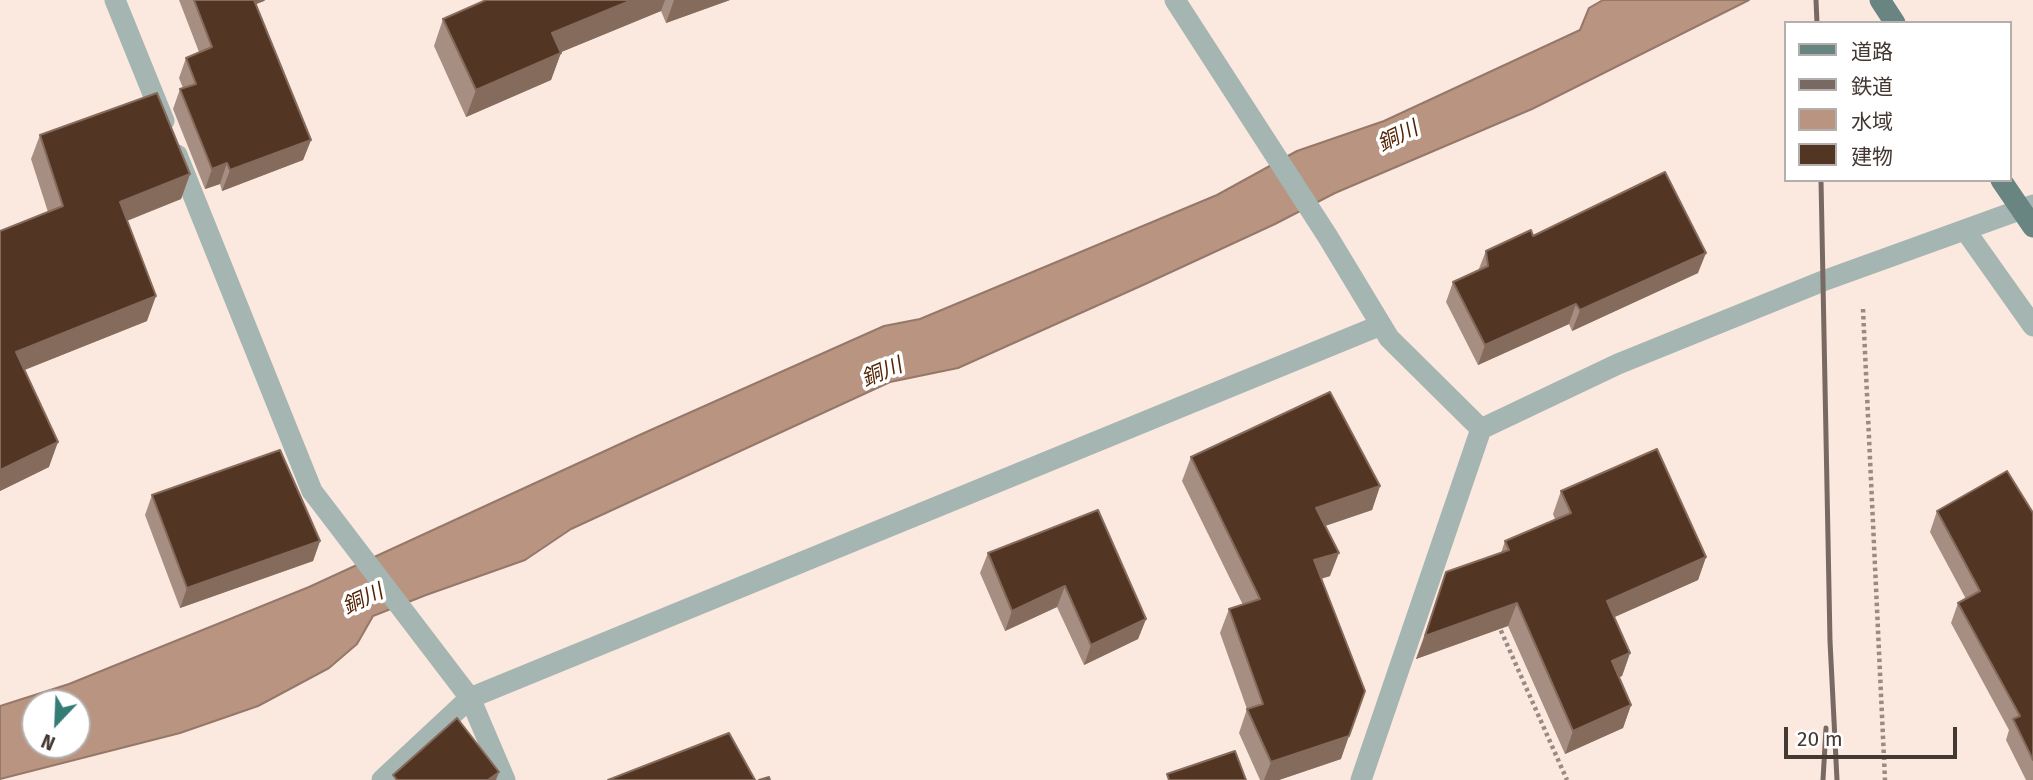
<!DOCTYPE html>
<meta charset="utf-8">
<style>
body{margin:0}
#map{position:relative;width:2033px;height:780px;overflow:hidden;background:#fbe8df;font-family:"Fira Sans","Noto Sans JP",sans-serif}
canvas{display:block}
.legend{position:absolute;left:1784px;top:21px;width:228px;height:161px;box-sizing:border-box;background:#fff;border:2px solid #b4afad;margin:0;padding:9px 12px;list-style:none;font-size:21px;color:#443832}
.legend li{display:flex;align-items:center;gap:14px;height:35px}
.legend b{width:35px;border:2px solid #b4afad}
.north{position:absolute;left:21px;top:689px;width:70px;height:70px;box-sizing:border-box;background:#fff;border:2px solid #b4afad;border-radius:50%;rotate:203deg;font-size:19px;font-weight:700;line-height:28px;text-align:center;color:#443832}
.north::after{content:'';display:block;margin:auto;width:24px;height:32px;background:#347c75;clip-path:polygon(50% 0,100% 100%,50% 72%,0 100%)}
.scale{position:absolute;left:1784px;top:727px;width:173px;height:32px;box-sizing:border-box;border:4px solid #443832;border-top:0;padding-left:9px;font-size:21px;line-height:24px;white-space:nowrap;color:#443832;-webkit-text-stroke:5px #fff;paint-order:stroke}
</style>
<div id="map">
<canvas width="2033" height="780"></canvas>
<ul class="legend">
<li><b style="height:9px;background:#688581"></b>道路</li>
<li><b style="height:9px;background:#786a63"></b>鉄道</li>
<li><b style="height:19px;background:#b89481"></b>水域</li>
<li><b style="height:19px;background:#533524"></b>建物</li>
</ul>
<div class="north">N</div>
<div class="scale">20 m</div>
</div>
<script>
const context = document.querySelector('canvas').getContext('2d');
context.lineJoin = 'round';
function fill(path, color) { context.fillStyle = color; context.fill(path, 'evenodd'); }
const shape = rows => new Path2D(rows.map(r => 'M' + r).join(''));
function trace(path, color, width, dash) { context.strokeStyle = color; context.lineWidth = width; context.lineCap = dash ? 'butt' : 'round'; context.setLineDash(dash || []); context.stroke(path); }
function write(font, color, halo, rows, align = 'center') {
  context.font = font + ' "Fira Sans","Noto Sans JP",sans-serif'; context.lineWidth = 7; context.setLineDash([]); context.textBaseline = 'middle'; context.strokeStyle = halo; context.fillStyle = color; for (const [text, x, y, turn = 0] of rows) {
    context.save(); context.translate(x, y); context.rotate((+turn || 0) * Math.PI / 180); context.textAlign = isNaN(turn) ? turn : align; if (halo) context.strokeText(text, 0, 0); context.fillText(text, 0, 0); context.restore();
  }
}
const water = shape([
 [1603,0,1749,0,1532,109,1335,193,1275,224,1143,285,958,368,890,382,571,529,525,560,426,595,373,616,357,644,329,668,258,706,180,733,0,779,0,706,69,684,309,587,644,433,884,326,920,319,1217,195,1297,151,1384,121,1580,30,1589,8,1603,0],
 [35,703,77,703,77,745,35,745,35,703]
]);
const path = shape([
 [1863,309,1885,780],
 [1498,624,1567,780]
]);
const minor = shape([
 [115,0,164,121],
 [1175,0,1328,237,1389,338,1481,429],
 [177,155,312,491,470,698,505,780],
 [1965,230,2033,326],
 [382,780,470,698,1381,325],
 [1361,780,1481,429,1618,364,1823,281,2033,205]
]);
const major = shape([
 [1880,0,1895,23]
]);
const rail = shape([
 [1816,0,1817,23],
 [1821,180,1830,641,1837,780],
 [1823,780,1826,728]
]);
const majorBridge = shape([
 [2001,180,2033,227]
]);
const wall = shape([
 [179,0,265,0,264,1,256,4,311,140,303,160,222,191,220,184,205,189,173,109,180,89,183,88,179,78,186,58,199,52],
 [486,0,730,0,666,23,661,11,561,52,551,80,466,117,434,46,443,19],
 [40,135,190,174,181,199,127,221,147,321,24,370,49,467,0,491,0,231,48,212,31,159],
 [1533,236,1698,273,1572,331,1569,324,1478,365,1446,302,1453,282,1478,271,1486,251],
 [1191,457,1380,486,1372,510,1325,526,1330,576,1321,579,1341,759,1279,780,1260,780,1239,733,1247,709,1220,633,1229,609,1243,605,1182,481],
 [1561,491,1706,557,1698,580,1614,617,1630,653,1622,676,1619,677,1631,705,1623,728,1565,754,1508,626,1416,659,1438,596,1501,553,1505,541,1555,519,1553,514],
 [152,495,320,541,313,561,180,608,145,515],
 [1937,511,2033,513,2033,780,2026,780,2006,740,2009,730,1951,623,1958,603,1966,599,1930,532],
 [988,553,1146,619,1138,639,1084,665,1057,607,1005,631,980,573]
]);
const shadedWall = shape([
 [246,0,265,0,264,1,243,9],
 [632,0,665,0,661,11,542,60,552,33],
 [674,0,730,0,666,23],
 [561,53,551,80,466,117,476,90],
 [311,140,303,160,222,191,230,170],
 [227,163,220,184,205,189,212,169],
 [190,174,181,199,111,227,120,202],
 [1706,253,1698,273,1572,331,1580,310],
 [156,296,147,321,7,377,16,352],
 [1576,304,1569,324,1478,365,1485,345],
 [58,442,49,467,0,491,0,470],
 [1380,486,1372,510,1307,532,1316,508],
 [320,541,313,561,180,608,187,588],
 [1339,553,1330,576,1305,583,1314,560],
 [1706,557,1698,580,1599,624,1607,601],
 [1065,586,1057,607,1005,631,1012,611],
 [1517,603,1508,626,1416,659,1425,636],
 [1146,619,1138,639,1084,665,1091,645],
 [1630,653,1622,676,1603,684,1612,661],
 [1631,705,1623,728,1565,754,1573,731],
 [1349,736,1341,759,1279,780,1264,780,1271,762],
 [499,772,496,780,488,780]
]);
const building = shape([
 [194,0,254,0,311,140,230,170,227,163,212,169,180,89,196,84,186,58,212,47,194,0],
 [486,0,632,0,552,33,561,53,476,90,443,19,486,0],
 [157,93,190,174,120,202,156,296,16,352,58,442,0,470,0,231,63,206,40,135,157,93],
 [1665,172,1706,253,1580,310,1576,304,1485,345,1453,282,1488,266,1486,251,1531,230,1533,236,1665,172],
 [1330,392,1380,486,1316,508,1339,553,1314,560,1365,691,1349,736,1271,762,1247,709,1263,704,1229,609,1260,599,1191,457,1330,392],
 [1657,449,1706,557,1607,601,1630,653,1612,661,1631,705,1573,731,1517,603,1425,636,1446,572,1509,550,1505,541,1571,513,1561,491,1657,449],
 [280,450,320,541,187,588,152,495,280,450],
 [2007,471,2033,513,2033,760,2013,719,2020,716,1958,603,1980,591,1937,511,2007,471],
 [1098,510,1146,619,1091,645,1065,586,1012,611,988,553,1098,510],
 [457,718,499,772,488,780,397,780,393,775,457,718],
 [729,733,755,780,608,780,729,733],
 [1235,751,1246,780,1169,780,1167,774,1235,751],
 [769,777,770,780,759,780,769,777]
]);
const waterNames = [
 ["銅川",1398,137,-26],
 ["銅川",882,373,-23],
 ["銅川",363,600,-25]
];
fill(water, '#b89481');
trace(water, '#957869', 2);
trace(path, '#998a82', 4.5, [3.5, 3.5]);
trace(minor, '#a4b5b2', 21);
trace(major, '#688581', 21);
trace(rail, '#786a63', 5);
trace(majorBridge, '#688581', 21);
fill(wall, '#a78e82');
fill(shadedWall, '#856b5c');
fill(building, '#533524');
trace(building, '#856b5c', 2);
write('italic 21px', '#532303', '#fff', waterNames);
</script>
